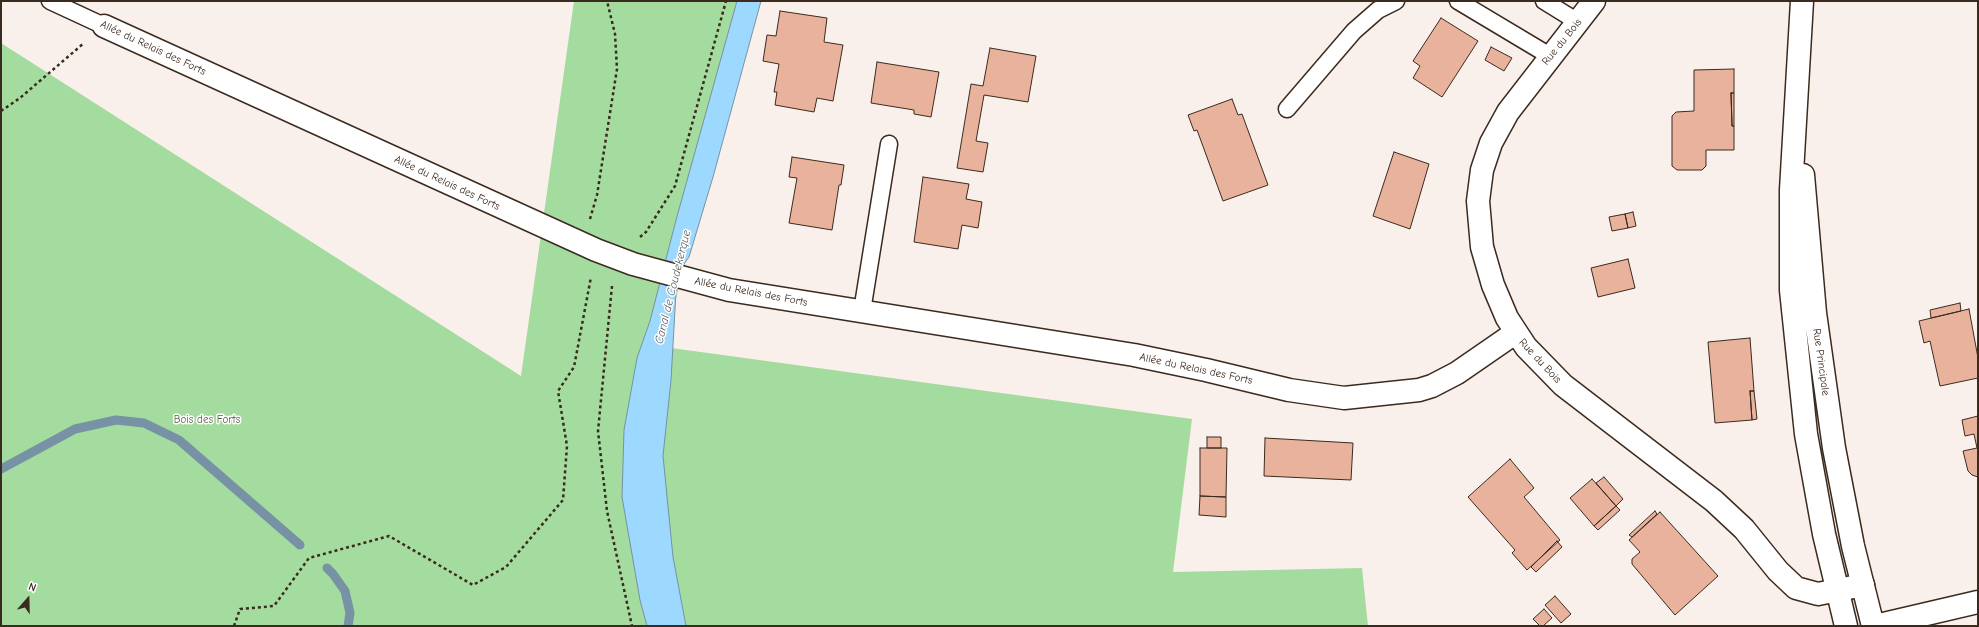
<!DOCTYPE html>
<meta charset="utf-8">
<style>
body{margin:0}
#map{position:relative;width:1979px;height:627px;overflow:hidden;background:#faf0eb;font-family:"Comic Neue",sans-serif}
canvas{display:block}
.frame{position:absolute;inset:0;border:2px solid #3b2a1e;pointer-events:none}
.north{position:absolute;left:8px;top:579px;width:40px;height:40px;-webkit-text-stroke:3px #fff;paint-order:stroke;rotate:20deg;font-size:11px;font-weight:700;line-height:16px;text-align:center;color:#3b2a1e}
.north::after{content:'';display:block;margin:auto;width:14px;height:18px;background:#3b2a1e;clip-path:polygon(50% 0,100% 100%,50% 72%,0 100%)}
</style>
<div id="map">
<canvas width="1979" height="627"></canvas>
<div class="frame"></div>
<div class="north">N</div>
</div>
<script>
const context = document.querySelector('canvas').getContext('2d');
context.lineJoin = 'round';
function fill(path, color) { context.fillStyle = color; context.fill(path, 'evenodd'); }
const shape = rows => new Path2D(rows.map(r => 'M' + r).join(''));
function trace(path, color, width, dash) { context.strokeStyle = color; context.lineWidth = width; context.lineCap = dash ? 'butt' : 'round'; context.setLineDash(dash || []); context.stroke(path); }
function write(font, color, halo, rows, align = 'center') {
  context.font = font + ' "Comic Neue",sans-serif'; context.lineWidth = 3; context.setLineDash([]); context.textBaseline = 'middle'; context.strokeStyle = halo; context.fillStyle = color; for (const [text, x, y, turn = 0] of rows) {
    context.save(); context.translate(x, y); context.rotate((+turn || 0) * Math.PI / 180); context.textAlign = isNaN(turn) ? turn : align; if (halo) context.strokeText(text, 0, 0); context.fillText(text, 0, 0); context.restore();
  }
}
const green = shape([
 [574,1,750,1,664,347,1192,419,1173,572,1362,568,1368,626,1,626,1,43,521,376]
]);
const water = shape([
 [737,1,761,1,713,177,689,257,684,264,676,292,671,380,663,456,673,557,686,626,647,626,640,600,622,497,624,430,637,358,650,321,676,220,737,1]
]);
const stream = shape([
 [1,469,75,429,116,420,144,423,179,440,300,545],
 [327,568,333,574,345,591,350,613,348,626]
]);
const building = shape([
 [780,11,827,18,824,42,843,45,833,101,817,98,814,112,775,105,777,92,774,92,779,64,763,61,767,35,776,36,780,11],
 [1441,18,1478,41,1442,97,1413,78,1420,66,1413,61,1441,18],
 [1491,47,1512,58,1504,71,1485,60,1491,47],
 [990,48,1036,56,1028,102,984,95,976,141,988,143,983,172,957,168,971,84,983,86,990,48],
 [877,62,939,72,931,117,914,114,914,110,871,103,877,62],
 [1734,69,1734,93,1731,93,1732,126,1734,126,1734,150,1706,150,1706,166,1702,170,1677,170,1672,166,1672,116,1676,112,1694,111,1694,70,1734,69],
 [1731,93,1734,93,1734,126,1732,126,1731,93],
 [1232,99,1238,115,1242,114,1268,185,1223,201,1197,130,1194,131,1188,115,1232,99],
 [1394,152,1429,164,1410,229,1373,216,1394,152],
 [792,157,844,165,841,185,839,185,832,230,789,223,797,178,789,177,792,157],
 [923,177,969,184,966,199,982,202,978,228,962,225,958,249,914,242,923,177],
 [1633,212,1636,226,1628,228,1625,214,1633,212],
 [1625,214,1628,228,1612,231,1609,217,1625,214],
 [1628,259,1635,288,1598,297,1591,268,1628,259],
 [1960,303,1961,311,1931,318,1930,310,1960,303],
 [1969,309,1978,358,1978,378,1940,386,1930,341,1924,343,1919,321,1969,309],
 [1750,338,1754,391,1750,391,1752,420,1715,423,1708,342,1750,338],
 [1750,391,1754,391,1757,419,1752,420,1750,391],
 [1978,416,1978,477,1972,475,1968,471,1963,451,1977,448,1974,434,1965,436,1962,420,1978,416],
 [1207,437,1221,437,1221,448,1207,448,1207,437],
 [1265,438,1353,443,1351,480,1264,476,1265,438],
 [1200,448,1227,448,1226,497,1200,496,1200,448],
 [1510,459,1534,488,1524,497,1560,540,1527,570,1512,553,1515,550,1468,497,1510,459],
 [1604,477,1623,499,1616,506,1596,483,1604,477],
 [1592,479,1616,506,1594,526,1570,498,1592,479],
 [1200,496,1226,497,1226,517,1199,515,1200,496],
 [1616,506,1620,510,1598,530,1594,526,1616,506],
 [1655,511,1657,514,1632,537,1629,535,1655,511],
 [1660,512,1718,576,1675,615,1632,564,1632,559,1640,552,1629,540,1660,512],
 [1557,541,1562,547,1536,572,1531,567,1557,541],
 [1555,596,1571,614,1561,623,1545,605,1555,596],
 [1544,609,1552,618,1543,626,1540,626,1533,619,1544,609]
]);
const path = shape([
 [1,111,20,98,84,43],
 [590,219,597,195,617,69,615,34,607,1],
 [640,237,646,232,675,186,726,1],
 [612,286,598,431,607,511,632,626],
 [234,626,240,609,274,606,309,558,389,536,473,585,506,567,563,500,567,446,558,391,574,367,591,277]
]);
const service = shape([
 [50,1,104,26],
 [1458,1,1550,56],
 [1544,1,1578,22],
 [1287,109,1354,31,1378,10,1396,1],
 [862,311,889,144]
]);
const minor = shape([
 [1594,1,1508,112,1491,143,1482,170,1478,201,1482,247,1493,285,1507,318,1526,347,1563,385,1714,501,1744,529,1778,571,1796,588,1818,594,1863,585],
 [104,26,596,250,633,264,729,290,1134,355,1206,370,1289,390,1344,398,1419,390,1432,386,1457,373,1515,333],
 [1875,626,1978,602]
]);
const tertiary = shape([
 [1802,1,1791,190,1791,290,1806,434,1824,534,1846,626],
 [1803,175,1815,313,1834,448,1853,546,1873,626]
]);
const streetNames = [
 ["Rue du Bois",1562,42,-51],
 ["Allée du Relais des Forts",153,48,25],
 ["Allée du Relais des Forts",447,183,25],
 ["Allée du Relais des Forts",751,292,11],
 ["Rue du Bois",1540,361,47],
 ["Rue Principale",1821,362,82],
 ["Allée du Relais des Forts",1196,369,12]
];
const parkNames = [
 ["Bois des Forts",207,420]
];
const waterNames = [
 ["Canal de Coudekerque",673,287,-76]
];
fill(green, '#a4db9f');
fill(water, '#9dd8fe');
trace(water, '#7692a4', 1);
trace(stream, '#7692a4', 9);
fill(building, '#e8b29d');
trace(building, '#3b2a1e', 1);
trace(service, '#3b2a1e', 19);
trace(minor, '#3b2a1e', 25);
trace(tertiary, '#3b2a1e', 25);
trace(path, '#3b2a1e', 2.5, [3, 3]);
trace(service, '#fff', 16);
trace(minor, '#fff', 22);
trace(tertiary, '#fff', 22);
write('11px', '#3b2a1e', '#fff', streetNames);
write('11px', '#5a5f45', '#fff', parkNames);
write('italic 12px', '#585e61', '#fff', waterNames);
</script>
